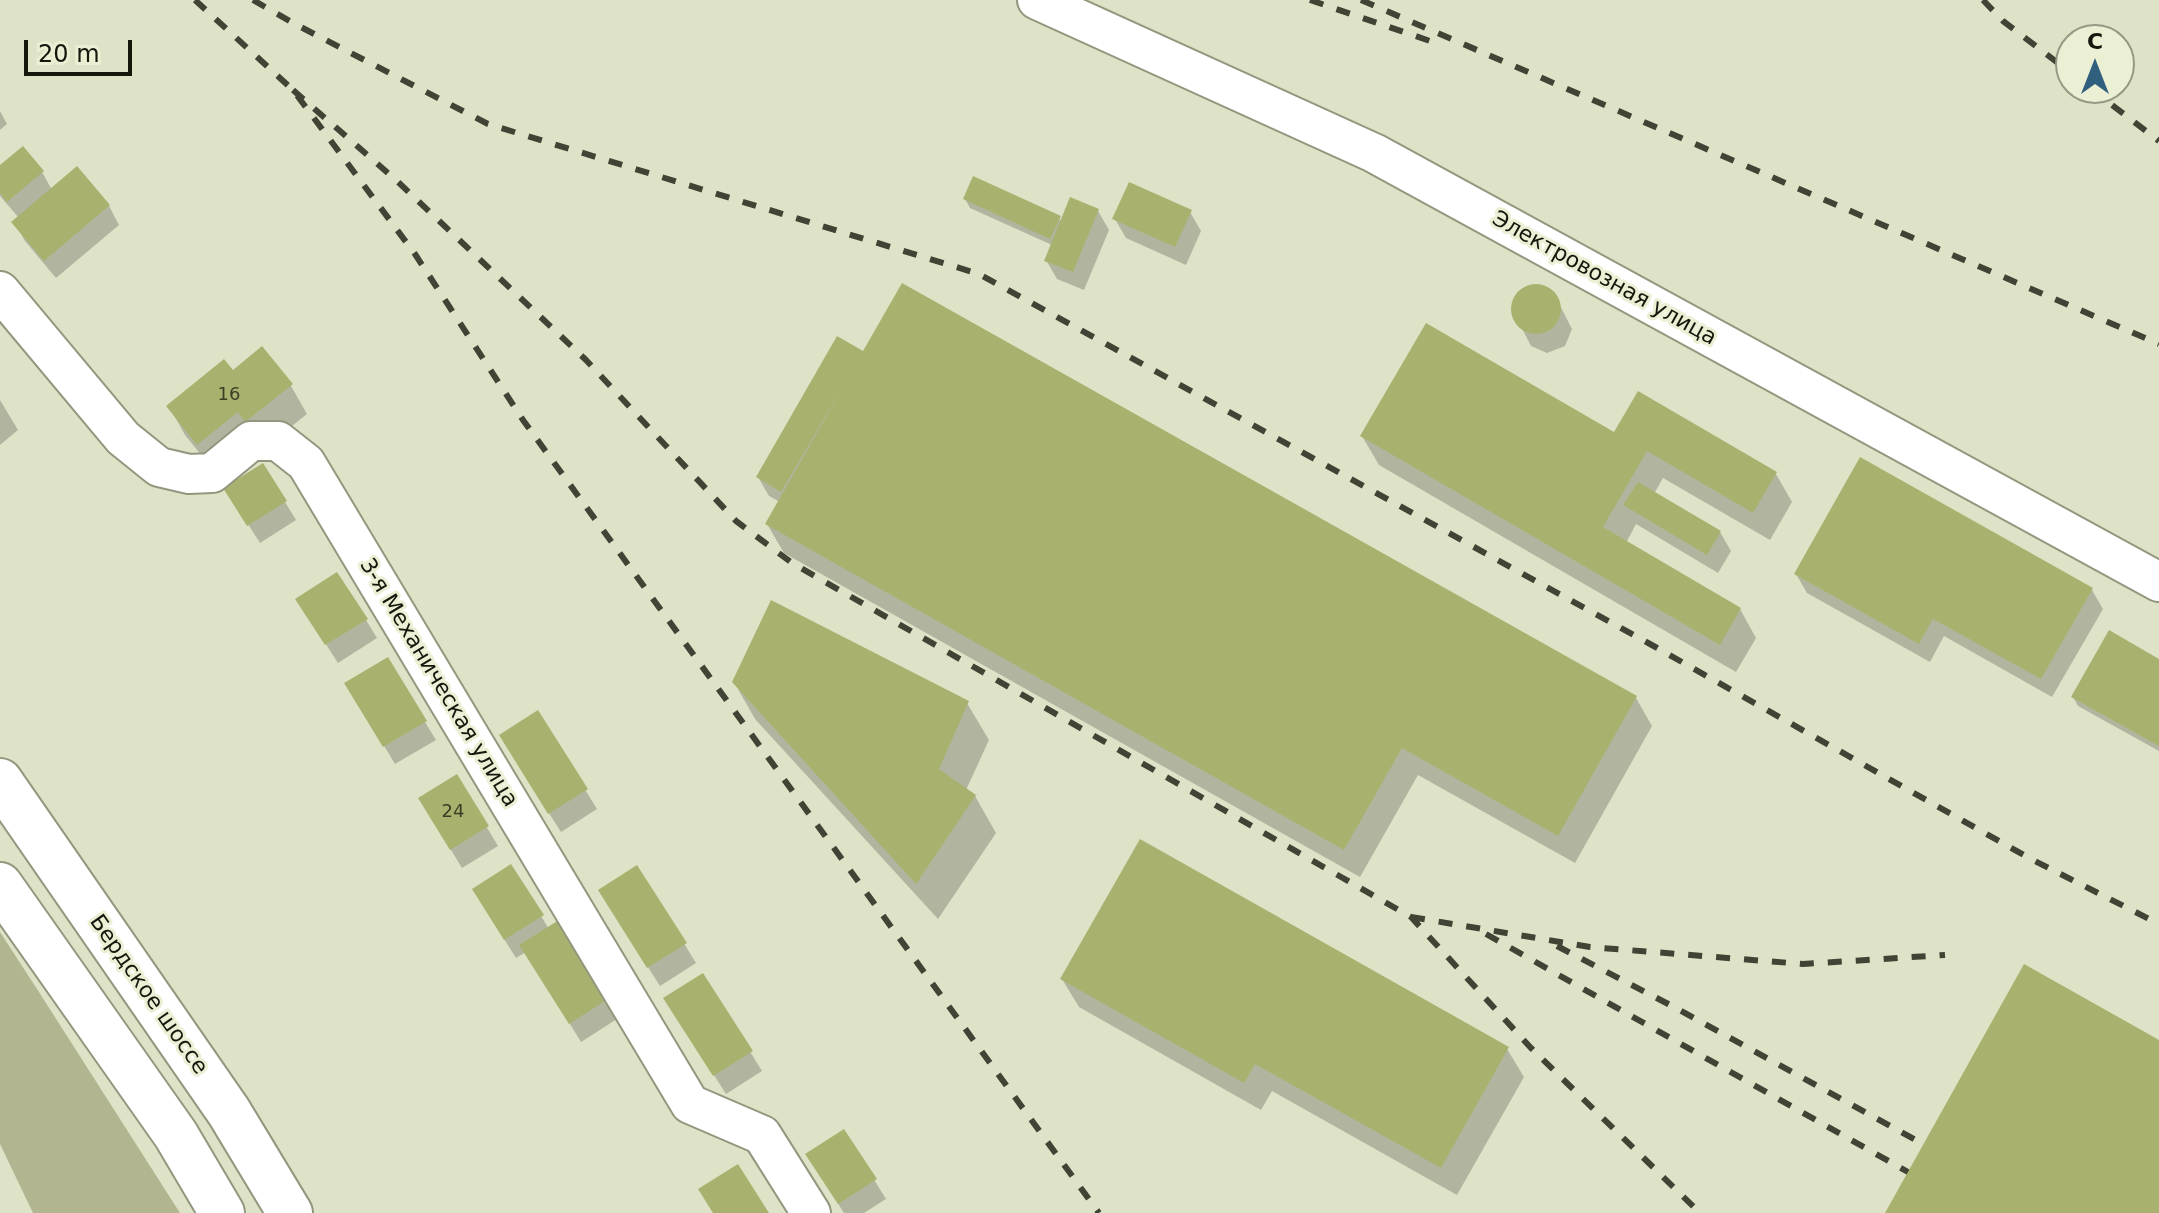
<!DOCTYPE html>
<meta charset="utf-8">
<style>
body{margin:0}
#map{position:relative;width:2159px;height:1213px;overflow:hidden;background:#dee2c7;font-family:"DejaVu Sans",sans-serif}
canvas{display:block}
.north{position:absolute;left:2055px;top:24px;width:80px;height:80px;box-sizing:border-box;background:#ebefd4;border:2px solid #959984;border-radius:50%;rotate:0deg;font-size:22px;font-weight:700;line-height:32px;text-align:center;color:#15170d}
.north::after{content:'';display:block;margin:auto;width:28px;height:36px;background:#31607f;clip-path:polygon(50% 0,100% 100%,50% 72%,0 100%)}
.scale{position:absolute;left:24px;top:40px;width:108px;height:36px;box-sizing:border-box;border:4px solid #15170d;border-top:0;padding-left:10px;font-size:24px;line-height:28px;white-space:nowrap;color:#15170d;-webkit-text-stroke:6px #ebefd4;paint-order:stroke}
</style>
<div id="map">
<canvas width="2159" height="1213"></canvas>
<div class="north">С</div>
<div class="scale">20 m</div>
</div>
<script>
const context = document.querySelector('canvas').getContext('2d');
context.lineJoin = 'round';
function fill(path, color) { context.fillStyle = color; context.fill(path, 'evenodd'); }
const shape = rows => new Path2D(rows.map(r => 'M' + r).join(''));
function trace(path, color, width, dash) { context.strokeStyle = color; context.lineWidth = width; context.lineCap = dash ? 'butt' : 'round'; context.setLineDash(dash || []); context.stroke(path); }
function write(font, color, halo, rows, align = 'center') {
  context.font = font + ' "DejaVu Sans",sans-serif'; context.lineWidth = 6; context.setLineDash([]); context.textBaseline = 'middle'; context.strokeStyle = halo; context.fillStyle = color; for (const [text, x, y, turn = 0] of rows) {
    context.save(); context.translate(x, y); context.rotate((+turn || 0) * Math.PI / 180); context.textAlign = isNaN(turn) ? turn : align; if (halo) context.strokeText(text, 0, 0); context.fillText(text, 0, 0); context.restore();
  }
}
const green = shape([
 [0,932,37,989,180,1213,33,1213,0,1144]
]);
const shadow = shape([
 [0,111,7,124,0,130],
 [0,168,42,172,52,190,109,206,119,225,56,278,25,241,14,222,19,218,0,196],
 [965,199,1059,218,1062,222,1098,211,1109,230,1084,290,1057,279,1046,260,1052,245,970,208],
 [1190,212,1201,231,1186,265,1126,238,1115,219],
 [1536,285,1553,292,1572,329,1565,346,1547,353,1531,346,1512,309,1519,292],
 [861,352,1636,698,1652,726,1575,863,1418,775,1360,877,784,553,767,524,780,502,769,496,758,477],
 [233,373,291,386,307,414,263,449,215,472,185,435,169,406],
 [0,400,18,430,0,445],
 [1615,435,1776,474,1792,502,1770,540,1663,478,1654,494,1720,532,1731,551,1718,573,1636,524,1626,543,1740,609,1756,638,1736,672,1379,465,1362,436],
 [285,502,296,520,260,543,237,507],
 [1796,574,2092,590,2103,609,2052,697,1944,636,1930,662,1807,593],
 [309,618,366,620,377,638,338,663],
 [387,660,436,740,395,764,347,684],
 [2159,662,2159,751,2078,706,2073,697],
 [734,682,967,703,989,740,966,790,975,796,996,833,938,919,755,719],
 [538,713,597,809,561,832,512,755],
 [457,777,498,846,462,868,431,817],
 [511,867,549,929,558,923,617,1019,581,1042,526,952,516,958,485,909],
 [637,867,696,963,660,986,611,909],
 [703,975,762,1071,726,1094,677,1017],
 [1062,979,1507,1049,1524,1077,1457,1195,1272,1091,1261,1110,1079,1007],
 [844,1131,886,1199,864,1213,844,1213,818,1173]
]);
const building = shape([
 [23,146,44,171,7,202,0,193,0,165],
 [77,166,110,205,44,261,11,222],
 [973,176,1061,216,1050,239,963,199],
 [1129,182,1192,210,1175,247,1112,219],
 [1070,197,1099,209,1073,272,1044,261],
 [902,283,1637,696,1558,836,1402,748,1344,850,765,524,847,380,781,492,756,477,837,336,863,351],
 '1511 309a25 25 0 1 1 50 0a25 25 0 1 1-50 0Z',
 [1426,323,1614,432,1638,391,1777,472,1753,513,1647,451,1603,527,1741,608,1720,645,1360,436],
 [262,346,293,384,245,422,238,412,197,445,166,406,224,359,233,370],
 [1860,457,2093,588,2041,679,1933,619,1919,644,1794,574],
 [263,463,287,501,247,526,223,488],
 [1638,482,1721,531,1707,555,1623,505],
 [337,572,368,619,325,645,295,599],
 [771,600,969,701,939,769,976,795,916,884,732,682],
 [2109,630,2159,659,2159,746,2071,697],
 [388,657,427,721,383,747,344,683],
 [538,710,588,789,548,814,499,735],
 [457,774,489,826,450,850,418,798],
 [1140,839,1509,1047,1441,1168,1255,1064,1244,1083,1060,979],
 [511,864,544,915,504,940,472,889],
 [637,865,687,943,647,968,598,890],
 [559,920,608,999,569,1024,519,945],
 [2024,964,2159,1040,2159,1213,1885,1213],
 [703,973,753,1051,713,1076,663,998],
 [844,1129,877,1179,838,1204,805,1154],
 [738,1164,769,1213,713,1213,698,1189]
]);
const minor = shape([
 [1037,0,1374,153,2159,582],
 [0,291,123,438,159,467,189,474,212,473,251,441,278,441,306,463,690,1104,762,1135,811,1213]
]);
const trunk = shape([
 [0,781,229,1112,290,1213],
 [0,885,176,1135,222,1213]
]);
const rail = shape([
 [195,0,293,90,415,254,523,420,1099,1213],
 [253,0,293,23,488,124,979,274,1650,644,2029,858,2159,924],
 [1310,0,1430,41],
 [1361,0,2159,344],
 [1983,0,2003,21,2071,73],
 [2090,88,2159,141],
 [293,90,396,180,586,360,736,521,792,563,1411,917,1531,1048,1700,1213],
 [1411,917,1590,947,1803,964,1945,955],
 [1486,934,1908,1172],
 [1557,946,1674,1007,1923,1144]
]);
const numberNames = [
 ["16",229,395],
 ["24",453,812]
];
const streetNames = [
 ["Электровозная улица",1604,279,29],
 ["3-я Механическая улица",438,683,59],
 ["Бердское шоссе",148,995,55]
];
fill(green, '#b1b690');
fill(shadow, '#0003');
fill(building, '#a9b16e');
trace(minor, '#93977e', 42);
trace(trunk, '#93977e', 48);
trace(minor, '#fff', 38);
trace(trunk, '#fff', 44);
trace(rail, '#414335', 6, [14, 14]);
write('18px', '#3a3e25', null, numberNames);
write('22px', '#15170d', '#ebefd4', streetNames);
</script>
